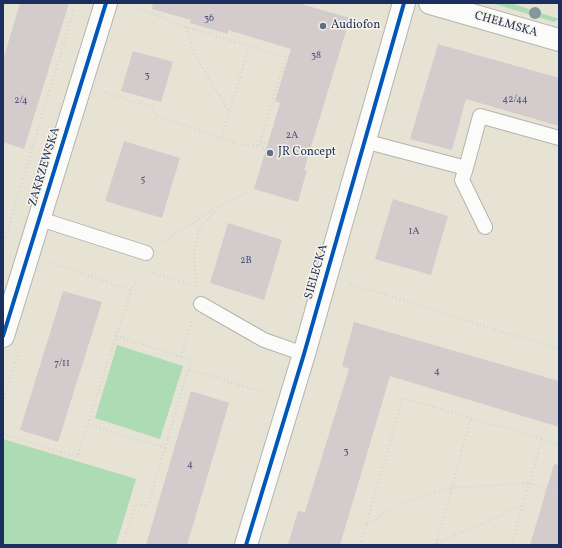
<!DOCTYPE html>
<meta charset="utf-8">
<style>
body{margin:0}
#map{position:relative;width:562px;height:548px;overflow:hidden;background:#e7e3d4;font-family:Vollkorn,serif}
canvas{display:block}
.frame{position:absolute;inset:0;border:4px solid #1b2f5e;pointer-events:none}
</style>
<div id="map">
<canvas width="562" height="548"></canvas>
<div class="frame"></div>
</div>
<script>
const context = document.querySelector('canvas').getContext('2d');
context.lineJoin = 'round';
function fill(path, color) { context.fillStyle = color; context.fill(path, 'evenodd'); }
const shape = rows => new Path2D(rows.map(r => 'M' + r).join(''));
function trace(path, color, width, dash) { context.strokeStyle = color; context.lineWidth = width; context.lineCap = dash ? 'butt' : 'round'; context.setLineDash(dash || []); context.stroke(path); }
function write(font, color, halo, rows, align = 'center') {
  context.font = font + ' Vollkorn,serif'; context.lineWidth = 3; context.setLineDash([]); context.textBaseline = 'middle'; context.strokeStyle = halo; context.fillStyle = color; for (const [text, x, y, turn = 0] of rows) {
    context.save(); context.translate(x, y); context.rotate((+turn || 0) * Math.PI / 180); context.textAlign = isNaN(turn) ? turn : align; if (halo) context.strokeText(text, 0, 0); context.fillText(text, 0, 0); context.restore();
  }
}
const green = shape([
 [492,3,510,3,559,19,554,22],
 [117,345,183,366,160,439,95,418],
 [3,439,136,479,116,545,3,545]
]);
const building = shape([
 [20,3,69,3,24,149,3,142,3,60],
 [153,3,298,3,350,18,304,170,307,170,298,202,254,189,280,103,275,101,291,49,228,30,228,34,190,23,191,20,152,9],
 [438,44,559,78,559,126,466,99,452,150,410,139],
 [133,51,173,62,161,102,121,91],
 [124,141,180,158,162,218,105,201],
 [393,199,448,216,431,275,375,259],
 [228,223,282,240,264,300,210,283],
 [63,291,102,302,58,442,20,430],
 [354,322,559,381,559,427,390,376,340,545,288,545,298,511,305,512,349,369,342,366],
 [191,391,229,403,187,545,146,545],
 [554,464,559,465,559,545,530,545]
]);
const path = shape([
 [3,9,5,3],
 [186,27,194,52,229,112],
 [104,92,151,107,158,116,237,144,259,146,286,57,186,27,130,5],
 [223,138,222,136,249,46],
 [260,142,264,143,262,149,265,150],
 [162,243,217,207,246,193],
 [3,245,76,3],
 [50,263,131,290],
 [152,273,193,285],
 [350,284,559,349],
 [196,286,194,251,199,230,216,209],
 [116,336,191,360,188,369],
 [181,357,192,321],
 [3,402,18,355],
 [88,424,165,448],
 [3,434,77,457,131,290,138,278],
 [542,439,559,445],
 [366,524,405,502,450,488,529,483,559,493],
 [436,544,471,418],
 [123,545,135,504,148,506,188,369,262,392],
 [360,545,403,398,542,439,511,545],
 [433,545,522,506]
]);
const service = shape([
 [364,141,466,168,480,116,559,138],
 [466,168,462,180,485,227],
 [40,219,146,253],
 [201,304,264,340,304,354]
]);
const minor = shape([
 [3,336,106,3],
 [246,545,304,354,404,3]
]);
const tertiary = shape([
 [430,3,559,40]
]);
const cycleway = shape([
 [3,336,106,3],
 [246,545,304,354,404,3]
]);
const trees = [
 [535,13]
];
const markers = [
 [323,26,4,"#626e87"],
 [270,153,4,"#626e87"]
];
const numberNames = [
 ["36",209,19],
 ["38",316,56],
 ["3",147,76],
 ["42/44",515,100],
 ["2/4",21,101],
 ["2A",292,136],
 ["5",143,180],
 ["1A",414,232],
 ["2B",246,261],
 ["7/11",62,364],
 ["4",437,372],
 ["3",346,452],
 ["4",190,465]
];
const streetNames = [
 ["CHEŁMSKA",506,25,16],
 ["ZAKRZEWSKA",45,167,-73],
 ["SIELECKA",317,272,-74]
];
const poiNames = [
 ["Audiofon",331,26],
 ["JR Concept",278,153]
];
fill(green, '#acdbb4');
fill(building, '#d3cbcc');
trace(service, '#b4b3af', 16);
trace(minor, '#b4b3af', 24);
trace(tertiary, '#b4b3af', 24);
trace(path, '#d3d4d3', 2.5, [1, 3]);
trace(service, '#fbfbf9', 14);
trace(minor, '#fbfbf9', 22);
trace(tertiary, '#fbfbf9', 22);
trace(cycleway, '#0057b8', 4);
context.fillStyle = '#84979b';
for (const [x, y] of trees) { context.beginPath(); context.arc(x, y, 6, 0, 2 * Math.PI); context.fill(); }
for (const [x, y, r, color] of markers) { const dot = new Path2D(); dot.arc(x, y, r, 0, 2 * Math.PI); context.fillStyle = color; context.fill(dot); trace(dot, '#f7f3e8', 1.5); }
write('10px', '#49567a', null, numberNames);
write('12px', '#1b2f5e', '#f7f3e8', streetNames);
write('12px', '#1b2f5e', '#f7f3e8', poiNames, 'left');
</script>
